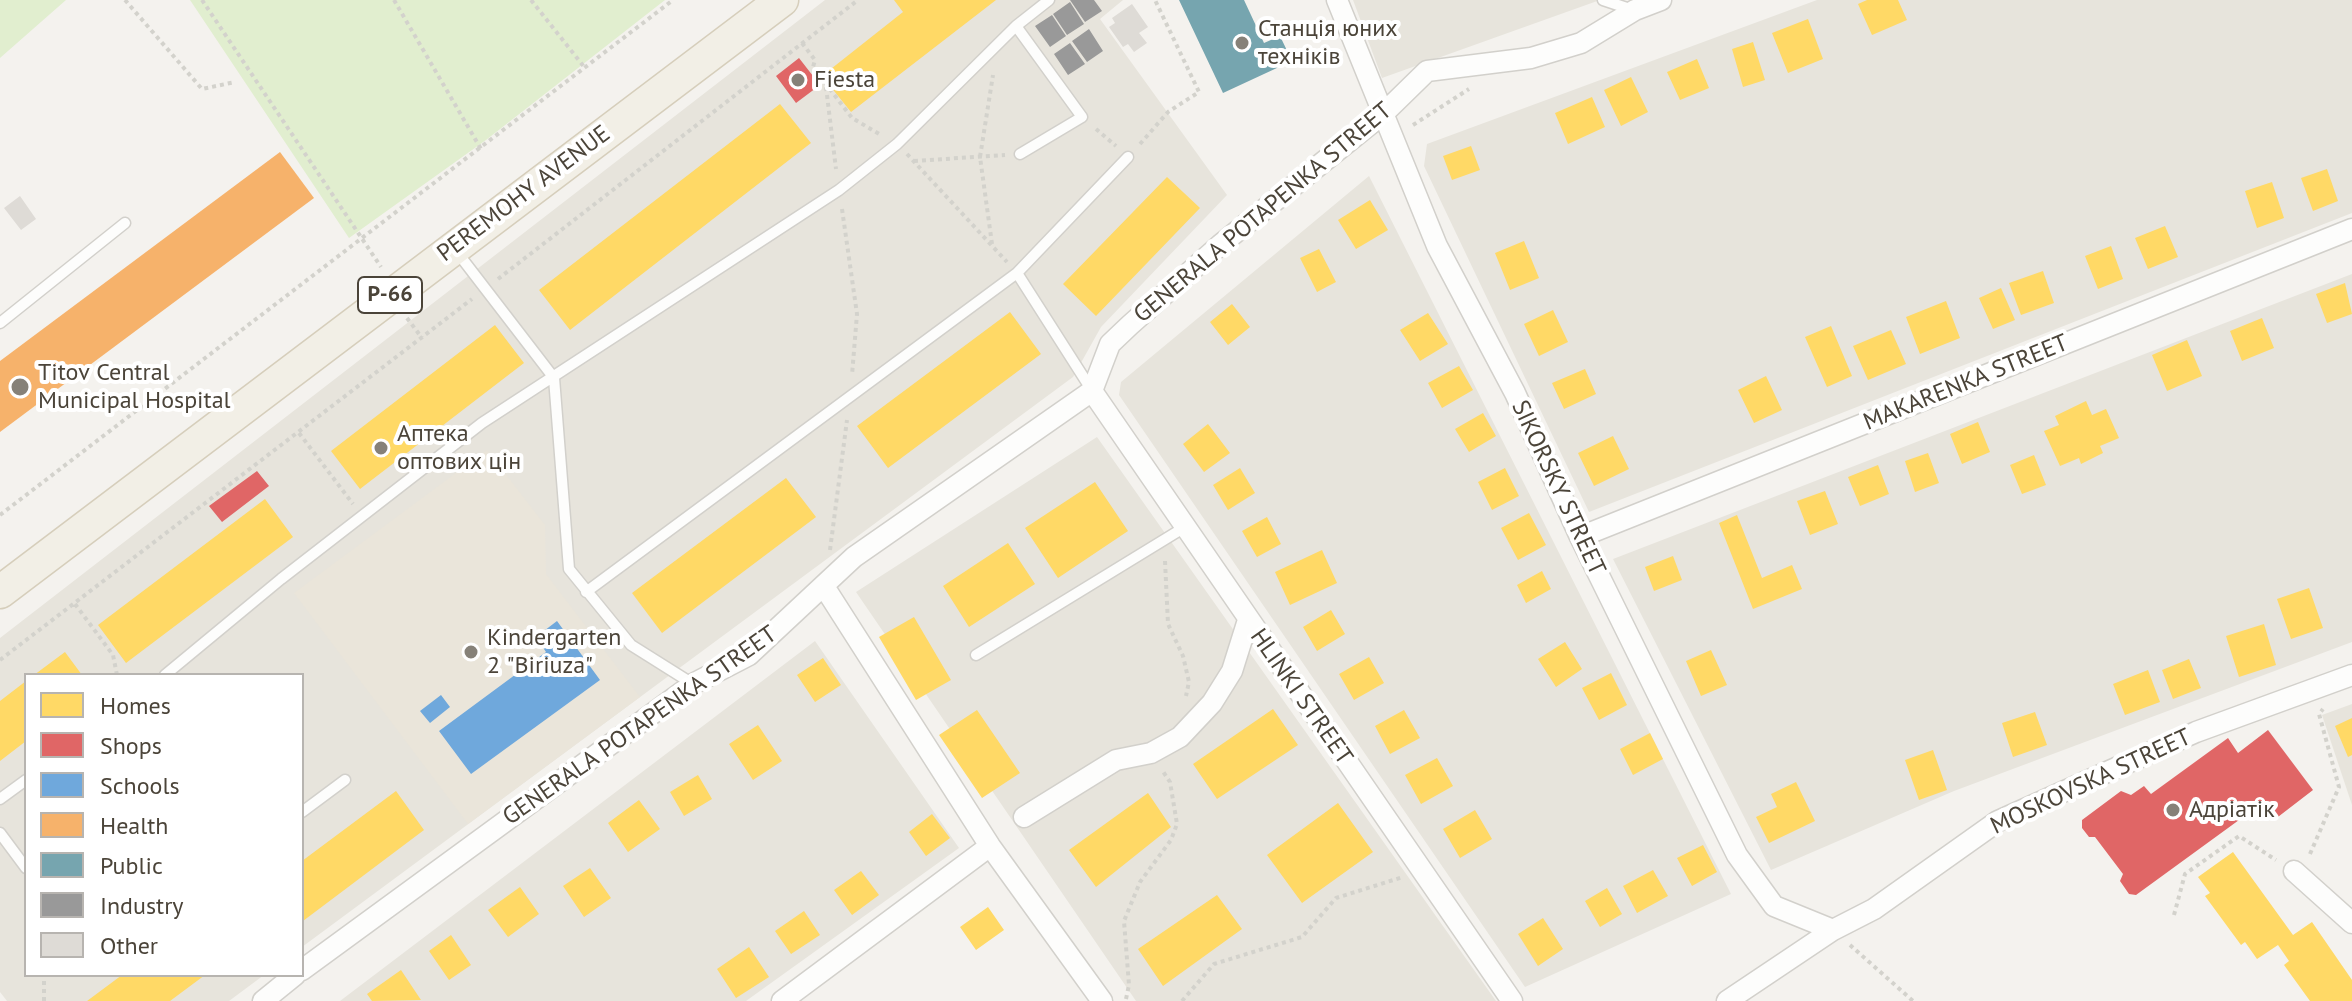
<!DOCTYPE html>
<meta charset="utf-8">
<style>
body{margin:0}
#map{position:relative;width:2352px;height:1001px;overflow:hidden;background:#f4f2ee;font-family:"PT Sans",sans-serif}
canvas{display:block}
.legend{position:absolute;left:24px;top:673px;width:280px;height:304px;box-sizing:border-box;background:#fff;border:2px solid #b7b4b0;margin:0;padding:10px 14px;list-style:none;font-size:24px;color:#4b4439}
.legend li{display:flex;align-items:center;gap:16px;height:40px}
.legend b{width:40px;border:2px solid #b7b4b0}
</style>
<div id="map">
<canvas width="2352" height="1001"></canvas>
<ul class="legend">
<li><b style="height:22px;background:#ffd966"></b>Homes</li>
<li><b style="height:22px;background:#e06666"></b>Shops</li>
<li><b style="height:22px;background:#6fa8dc"></b>Schools</li>
<li><b style="height:22px;background:#f6b26b"></b>Health</li>
<li><b style="height:22px;background:#76a5af"></b>Public</li>
<li><b style="height:22px;background:#999"></b>Industry</li>
<li><b style="height:22px;background:#dedbd6"></b>Other</li>
</ul>
</div>
<script>
const context = document.querySelector('canvas').getContext('2d');
context.lineJoin = 'round';
function fill(path, color) { context.fillStyle = color; context.fill(path, 'evenodd'); }
const shape = rows => new Path2D(rows.map(r => 'M' + r).join(''));
function trace(path, color, width, dash) { context.strokeStyle = color; context.lineWidth = width; context.lineCap = dash ? 'butt' : 'round'; context.setLineDash(dash || []); context.stroke(path); }
function write(font, color, halo, rows, align = 'center') {
  context.font = font + ' "PT Sans",sans-serif'; context.lineWidth = 8; context.setLineDash([]); context.textBaseline = 'middle'; context.strokeStyle = halo; context.fillStyle = color; for (const [text, x, y, turn = 0] of rows) {
    context.save(); context.translate(x, y); context.rotate((+turn || 0) * Math.PI / 180); context.textAlign = isNaN(turn) ? turn : align; if (halo) context.strokeText(text, 0, 0); context.fillText(text, 0, 0); context.restore();
  }
}
const residential = shape([
 [825,0,1123,0,1100,19,1227,195,1101,327,1073,377,302,947,302,675,26,675,26,975,264,975,229,1001,7,1001,0,992,0,638],
 [1353,0,1600,0,1382,78],
 [1817,0,2352,0,2352,213,1589,512,1424,166,1427,144],
 [1369,176,1731,894,1525,987,1119,395,1121,382],
 [2352,274,2352,642,1954,791,1771,870,1613,559],
 [1097,437,1496,1001,1136,1001,856,592],
 [815,641,959,848,746,1001,340,1001],
 [2352,704,2352,805,2322,715]
]);
const education = shape([
 [487,450,545,525,546,574,640,697,468,824,294,593]
]);
const green = shape([
 [0,0,66,0,0,58],
 [190,0,665,0,486,140,349,238]
]);
const homes = shape([
 [894,0,996,0,851,112,822,76,903,12],
 [1867,0,1898,0,1907,20,1872,35,1858,4],
 [1808,19,1823,59,1788,73,1772,33],
 [1753,42,1765,80,1743,87,1732,49],
 [1697,59,1709,88,1680,100,1667,72],
 [1631,77,1648,112,1621,126,1604,90],
 [1592,97,1605,127,1568,144,1555,113],
 [780,104,811,143,570,330,539,290],
 [1471,146,1480,170,1452,180,1443,156],
 [2327,169,2338,201,2313,211,2301,178],
 [1167,177,1200,208,1096,316,1063,284],
 [2272,182,2284,218,2257,228,2245,191],
 [1370,200,1388,230,1356,249,1338,220],
 [2165,226,2178,257,2148,269,2135,238],
 [1524,241,1539,278,1510,290,1495,253],
 [2111,246,2123,279,2098,289,2085,256],
 [1319,249,1336,282,1317,292,1300,258],
 [2043,271,2054,303,2021,315,2009,283],
 [2345,283,2352,314,2327,323,2316,294],
 [2001,288,2015,320,1993,329,1979,298],
 [1946,301,1960,338,1920,354,1906,317],
 [1232,304,1250,327,1228,345,1210,322],
 [1553,310,1568,342,1539,356,1524,324],
 [1010,312,1041,354,888,468,857,426],
 [1428,313,1448,344,1420,361,1400,330],
 [2262,318,2274,348,2242,361,2230,331],
 [495,325,524,363,360,489,331,451],
 [1831,326,1852,376,1827,387,1805,337],
 [1891,330,1906,364,1868,380,1853,346],
 [2187,340,2202,376,2167,391,2152,355],
 [1459,366,1473,390,1442,408,1428,383],
 [1585,369,1596,394,1564,409,1552,383],
 [1766,376,1782,410,1754,423,1738,390],
 [2086,401,2092,415,2106,409,2119,438,2100,446,2103,453,2081,464,2079,458,2060,466,2044,431,2059,425,2055,416],
 [1483,413,1496,436,1469,452,1455,429],
 [1978,422,1990,452,1962,464,1950,434],
 [1208,424,1230,453,1204,472,1183,444],
 [1613,436,1629,469,1594,486,1578,453],
 [1928,453,1939,483,1915,492,1905,461],
 [2034,455,2046,485,2022,494,2010,465],
 [1878,465,1889,494,1860,506,1848,477],
 [1240,468,1255,493,1228,510,1213,485],
 [1505,468,1519,496,1492,510,1478,482],
 [786,478,816,517,662,633,632,593],
 [1095,482,1128,531,1058,578,1025,528],
 [1825,491,1838,524,1810,535,1797,501],
 [265,499,293,537,126,663,98,625],
 [1529,513,1546,545,1518,560,1501,528],
 [1737,515,1762,578,1792,565,1802,589,1753,609,1719,523],
 [1267,517,1281,544,1257,557,1242,531],
 [1008,543,1035,584,969,627,943,586],
 [1322,550,1337,583,1290,605,1275,572],
 [1673,556,1682,580,1654,591,1645,567],
 [1542,571,1551,589,1526,603,1517,585],
 [2309,588,2323,628,2291,639,2277,599],
 [1331,610,1345,634,1317,651,1303,627],
 [914,617,951,680,916,700,879,637],
 [2264,624,2276,665,2239,677,2226,636],
 [1565,642,1582,669,1556,687,1538,659],
 [1711,650,1727,685,1701,696,1686,661],
 [65,652,82,675,34,675],
 [1369,657,1384,683,1354,700,1339,674],
 [823,658,841,685,815,702,797,675],
 [2189,659,2201,688,2173,699,2162,670],
 [2148,670,2160,702,2125,715,2113,684],
 [1611,673,1627,705,1599,720,1582,688],
 [26,681,26,741,0,761,0,701],
 [1273,709,1298,745,1217,799,1193,764],
 [977,710,1020,773,982,798,939,735],
 [1404,710,1420,738,1390,754,1375,726],
 [2035,712,2047,745,2013,757,2002,723],
 [2352,718,2352,755,2348,757,2335,726],
 [758,725,782,761,753,780,729,744],
 [1650,733,1663,759,1633,775,1620,749],
 [1933,750,1947,790,1919,800,1905,760],
 [1437,758,1453,786,1421,804,1405,775],
 [698,775,712,799,684,816,670,792],
 [1796,782,1815,821,1769,843,1756,817,1777,807,1771,794],
 [396,791,424,830,303,921,302,861],
 [1148,793,1171,827,1096,887,1069,850],
 [639,800,660,829,628,852,608,823],
 [1338,803,1373,852,1302,903,1267,855],
 [1475,810,1492,839,1460,858,1443,829],
 [932,814,950,838,926,856,909,832],
 [1703,845,1717,872,1692,886,1677,858],
 [2233,852,2293,935,2312,922,2352,980,2352,1001,2310,1001,2284,965,2289,961,2278,945,2257,959,2245,942,2241,945,2205,896,2210,893,2198,877],
 [590,868,611,898,584,917,563,886],
 [1653,870,1668,896,1637,913,1623,886],
 [861,871,879,895,852,915,834,890],
 [520,887,539,914,508,937,488,910],
 [1607,888,1622,914,1600,927,1585,901],
 [1217,895,1242,929,1163,986,1138,949],
 [988,907,1004,930,976,950,960,927],
 [804,911,820,935,791,954,775,931],
 [1543,918,1563,949,1538,966,1518,934],
 [451,935,471,965,449,980,429,951],
 [749,947,769,977,736,998,717,969],
 [401,970,421,1000,372,1001,367,994],
 [122,975,205,975,170,1001,87,1001]
]);
const shops = shape([
 [799,58,820,85,796,103,776,76],
 [257,471,269,486,222,522,209,506],
 [2268,730,2313,790,2274,820,2261,804,2136,895,2129,894,2120,881,2123,874,2095,837,2089,837,2082,828,2082,820,2121,791,2131,795,2144,786,2151,794,2228,738,2238,753]
]);
const schools = shape([
 [557,621,600,680,471,774,439,731,546,652,536,637],
 [441,695,450,707,430,723,420,711]
]);
const health = shape([
 [280,152,314,198,0,432,0,361]
]);
const public = shape([
 [1179,0,1244,0,1264,43,1280,36,1292,61,1223,93]
]);
const industry = shape([
 [1070,0,1094,0,1102,11,1085,22],
 [1070,2,1084,24,1067,35,1053,14],
 [1052,15,1066,36,1050,47,1035,26],
 [1089,29,1103,51,1087,62,1072,41],
 [1070,43,1085,64,1068,75,1054,54]
]);
const building = shape([
 [1132,4,1148,27,1139,33,1147,43,1134,52,1128,44,1123,47,1109,27,1115,23,1112,18],
 [20,196,36,219,21,230,4,208]
]);
const path = shape([
 [125,0,202,89,235,82],
 [202,0,381,267],
 [394,0,481,149],
 [531,0,585,68],
 [802,43,815,60,813,67,852,118,881,135],
 [826,87,836,169],
 [1413,125,1469,89],
 [1096,129,1116,146],
 [1140,144,1168,112,1199,92,1155,0],
 [907,154,1007,262],
 [914,161,1005,155],
 [842,209,857,314,852,375],
 [992,244,980,157,993,75],
 [498,279,858,0],
 [407,318,422,338],
 [299,433,353,504],
 [0,515,673,0],
 [830,550,847,420],
 [1165,561,1168,624,1183,656,1189,682,1186,696],
 [75,604,113,655,117,675],
 [0,660,472,299],
 [2310,854,2339,787,2319,714,2323,709],
 [2174,915,2185,874,2239,836,2276,860],
 [1850,945,1913,1001],
 [1126,999,1129,985,1124,921,1140,882,1171,840,1177,824,1170,782,1162,770],
 [44,1001,44,975],
 [1182,1001,1214,964,1302,937,1336,898,1403,877]
]);
const lane = shape([
 [1603,0,1633,10],
 [1016,26,1082,117,1020,154],
 [457,252,554,378,569,569,631,645,693,684],
 [1017,273,1091,389],
 [0,323,125,223],
 [586,592,1017,273,1128,157],
 [976,655,1185,527],
 [165,675,281,579,482,423,839,190,897,144,1016,26,1049,0],
 [0,799,26,780],
 [302,812,345,780],
 [0,833,26,868]
]);
const street = shape([
 [1337,0,1437,246,1515,393,1580,537,1737,855,1774,906,1833,930],
 [1092,391,1512,1001],
 [1580,537,2352,229],
 [825,588,990,846,1102,1001],
 [1024,817,1116,760,1151,753,1180,737,1212,703,1232,671,1248,620],
 [2294,871,2352,923],
 [302,970,693,684,749,655,854,557,1092,391,1110,344,1130,325,1220,245,1384,113,1427,71,1531,58,1581,43,1635,10,1661,0],
 [263,1001,295,975],
 [782,1001,990,846],
 [1727,1001,1833,930,1874,909,1998,821,2196,732,2352,675]
]);
const primary = shape([
 [0,592,782,0]
]);
const markers = [
 [1242,43,8,"#868178"],
 [798,80,8,"#868178"],
 [20,387,10,"#868178"],
 [381,448,8,"#868178"],
 [471,652,8,"#868178"],
 [2173,810,8,"#868178"]
];
const shields = [
 [390,295,64]
];
const shieldNames = [
 ["Р-66",390,295]
];
const poiNames = [
 ["Станція юних",1258,29],
 ["техніків",1258,57],
 ["Fiesta",814,80],
 ["Titov Central",38,373],
 ["Municipal Hospital",38,401],
 ["Аптека",397,434],
 ["оптових цін",397,462],
 ["Kindergarten",487,638],
 ["2 \"Biriuza\"",487,666],
 ["Адріатік",2189,810]
];
const streetNames = [
 ["PEREMOHY AVENUE",524,194,-37],
 ["GENERALA POTAPENKA STREET",1263,213,-40],
 ["MAKARENKA STREET",1966,383,-22],
 ["SIKORSKY STREET",1558,488,65],
 ["HLINKI STREET",1301,697,55],
 ["GENERALA POTAPENKA STREET",640,726,-35],
 ["MOSKOVSKA STREET",2091,782,-25]
];
fill(residential, '#e7e4dc');
fill(education, '#eae5da');
fill(green, '#e1eecf');
fill(homes, '#ffd966');
fill(shops, '#e06666');
fill(schools, '#6fa8dc');
fill(health, '#f6b26b');
fill(public, '#76a5af');
fill(industry, '#999');
fill(building, '#dedbd6');
trace(lane, '#d2d0cb', 13);
trace(street, '#d2d0cb', 23);
trace(primary, '#d6cebb', 35);
trace(path, '#d3d2cc', 4, [4, 4]);
trace(lane, '#fdfdfc', 10);
trace(street, '#fdfdfc', 20);
trace(primary, '#f2efe6', 32);
for (const [x, y, r, color] of markers) { const dot = new Path2D(); dot.arc(x, y, r, 0, 2 * Math.PI); context.fillStyle = color; context.fill(dot); trace(dot, '#fff', 3); }
for (const [x, y, w] of shields) { const box = new Path2D(); box.roundRect(x - w / 2, y - 18, w, 36, 6); context.fillStyle = '#fff'; context.fill(box); trace(box, '#4b4439', 2); }
write('bold 22px', '#4b4439', null, shieldNames);
write('24px', '#4b4439', '#fff', poiNames, 'left');
write('24px', '#4b4439', '#fff', streetNames);
</script>
